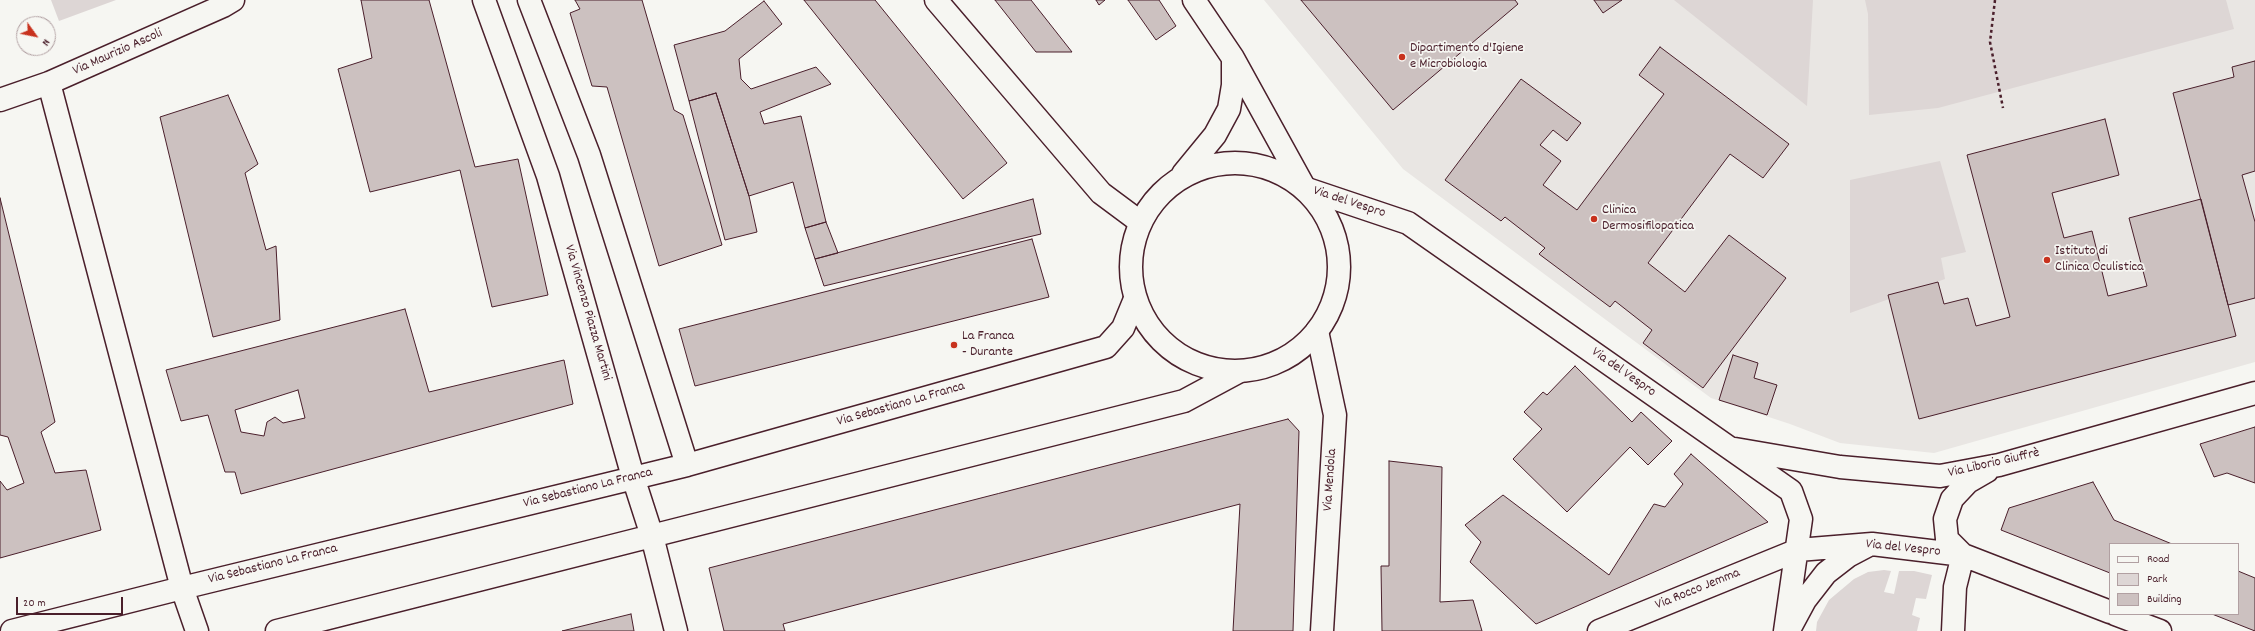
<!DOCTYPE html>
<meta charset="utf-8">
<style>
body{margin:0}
#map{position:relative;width:2255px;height:631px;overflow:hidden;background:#f6f6f2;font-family:Dekko,sans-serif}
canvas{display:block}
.legend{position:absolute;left:2109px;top:543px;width:130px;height:72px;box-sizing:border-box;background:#f6f6f2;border:1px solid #b1a0a2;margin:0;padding:5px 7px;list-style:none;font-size:12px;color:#4a1f2b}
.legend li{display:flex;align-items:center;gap:8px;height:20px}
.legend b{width:20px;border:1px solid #b1a0a2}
.north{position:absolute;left:16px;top:16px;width:40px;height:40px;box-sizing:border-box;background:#f6f6f2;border:1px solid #b1a0a2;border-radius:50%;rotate:123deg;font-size:11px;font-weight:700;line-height:16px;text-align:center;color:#4a1f2b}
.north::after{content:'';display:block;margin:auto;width:14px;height:18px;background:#c8321e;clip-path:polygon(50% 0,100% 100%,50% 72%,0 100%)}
.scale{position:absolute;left:16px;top:597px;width:107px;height:18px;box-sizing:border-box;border:2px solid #4a1f2b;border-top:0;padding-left:5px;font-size:12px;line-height:14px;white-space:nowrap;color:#4a1f2b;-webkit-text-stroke:3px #f6f6f2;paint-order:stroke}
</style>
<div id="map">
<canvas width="2255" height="631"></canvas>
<ul class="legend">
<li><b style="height:5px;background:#f6f6f2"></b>Road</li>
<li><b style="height:11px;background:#ddd6d5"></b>Park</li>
<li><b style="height:11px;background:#ccc1c0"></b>Building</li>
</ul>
<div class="north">N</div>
<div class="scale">20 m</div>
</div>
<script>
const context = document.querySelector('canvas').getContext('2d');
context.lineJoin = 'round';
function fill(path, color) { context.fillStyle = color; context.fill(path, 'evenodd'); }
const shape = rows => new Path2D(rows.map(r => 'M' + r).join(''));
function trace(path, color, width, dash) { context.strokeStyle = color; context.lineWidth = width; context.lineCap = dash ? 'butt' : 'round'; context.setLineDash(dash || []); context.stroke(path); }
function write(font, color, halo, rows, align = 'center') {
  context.font = font + ' Dekko,sans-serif'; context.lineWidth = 3.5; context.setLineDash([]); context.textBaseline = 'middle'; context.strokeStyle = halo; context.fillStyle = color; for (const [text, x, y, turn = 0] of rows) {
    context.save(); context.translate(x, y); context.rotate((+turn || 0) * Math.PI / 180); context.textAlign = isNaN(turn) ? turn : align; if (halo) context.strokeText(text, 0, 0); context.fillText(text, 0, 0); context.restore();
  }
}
const built = shape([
 [1264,0,2255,0,2255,362,1934,453,1840,443,1790,424,1711,398,1403,169]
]);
const green = shape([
 [51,0,116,0,59,21],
 [1674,0,1813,0,1807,106],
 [1865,0,2226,0,2234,29,1938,108,1869,115,1868,14],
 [1940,161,1966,252,1941,258,1945,279,1850,313,1850,180],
 [1884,570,1891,571,1884,592,1894,594,1899,571,1914,571,1932,575,1926,599,1916,598,1912,615,1920,618,1917,631,1816,631,1817,622,1829,600,1854,579,1868,572]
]);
const building = shape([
 [361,0,429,0,475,167,518,159,548,295,492,307,460,170,370,192,338,69,372,58,361,0],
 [575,0,642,0,674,110,683,115,722,245,659,266,607,87,592,86,570,13,580,9,575,0],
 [804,0,875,0,1007,163,963,199,804,0],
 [995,0,1031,0,1072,52,1036,52,995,0],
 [1096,0,1105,0,1099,5,1096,0],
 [1128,0,1159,0,1176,26,1156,40,1128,0],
 [1301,0,1515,0,1518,4,1393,110,1301,0],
 [1594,0,1622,0,1603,13,1594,0],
 [764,1,782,24,739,59,741,79,751,89,816,67,831,84,760,112,764,124,801,116,826,222,805,228,793,182,749,196,716,93,689,101,674,45,725,31,764,1],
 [1660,47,1789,144,1763,178,1730,154,1648,263,1685,292,1729,235,1786,278,1703,388,1643,343,1652,330,1615,301,1610,307,1539,254,1545,248,1505,217,1501,221,1445,180,1521,79,1581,123,1567,141,1553,130,1540,145,1561,161,1543,185,1577,210,1664,94,1639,75,1660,47],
 [2255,61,2255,171,2242,175,2255,222,2255,298,2228,305,2173,93,2234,77,2232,67,2255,61],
 [716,93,749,196,757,232,725,240,689,101,716,93],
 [228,95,258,164,245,173,266,250,276,246,280,320,213,337,160,117,228,95],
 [2105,119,2119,175,2052,193,2064,238,2092,231,2108,296,2147,286,2129,218,2201,199,2236,336,1919,419,1888,295,1938,282,1944,304,1968,298,1976,326,2010,317,1967,155,2105,119],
 [0,198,55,422,41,432,55,473,86,470,101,530,0,558,0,481,7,490,24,483,8,437,0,435,0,198],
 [1033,199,1041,234,824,286,815,259,1033,199],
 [826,222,838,253,815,259,805,228,826,222],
 [1032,239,1049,297,695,386,679,329,1032,239],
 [405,309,429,392,564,360,573,404,241,494,235,472,225,472,208,415,181,421,166,370,405,309],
 [298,390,305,418,283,423,275,417,267,422,264,436,241,432,235,410,298,390],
 [1733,355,1758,363,1754,378,1777,385,1767,415,1719,400,1733,355],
 [1575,366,1632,422,1641,412,1672,441,1648,465,1630,447,1567,512,1513,459,1542,429,1524,412,1543,392,1547,395,1575,366],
 [1288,419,1299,431,1293,631,1233,631,1240,504,783,624,785,631,724,631,709,568,1288,419],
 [2255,427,2255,483,2227,473,2214,477,2200,444,2255,427],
 [1691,454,1768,522,1536,624,1470,562,1481,542,1465,525,1503,495,1609,575,1654,504,1665,507,1683,484,1674,474,1691,454],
 [1389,461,1442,467,1440,602,1473,600,1482,631,1382,631,1381,566,1389,566,1389,461],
 [2093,482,2114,520,2172,544,2110,544,2110,573,2001,530,2009,508,2093,482],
 [2238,571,2255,578,2255,631,2212,614,2238,614,2238,571],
 [631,614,634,631,562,631,631,614]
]);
const path = shape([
 [1995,0,1990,42,2003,108]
]);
const minor = shape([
 [484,0,548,176,633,477,652,536,676,631],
 [529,0,589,155,687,465],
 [936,0,1101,193,1140,222],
 [49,83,182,588,197,631],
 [0,100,49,83,223,6,233,0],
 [1304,188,1408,223,1791,491,1801,519,1785,631],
 [1317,331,1335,415,1322,631],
 [1735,449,1840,467,1940,476,1999,465,2255,393],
 [2115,614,2160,631],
 [1791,626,1805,600,1826,573,1848,556,1867,546],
 [12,631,182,588,687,465,1106,347,1123,328,1135,299],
 [277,631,1184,401,1238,372],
 [1599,631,1798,550,1872,544,1963,555,2110,612],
 [1953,631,1955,587,1963,555,1947,539,1945,519,1952,499,1968,482,1987,471]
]);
const tertiary = shape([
 [1194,0,1233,58,1303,185],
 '1131 267a104 104 0 1 1 208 0a104 104 0 1 1-208 0Z',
 [1183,174,1215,135,1229,109,1233,85,1233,60]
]);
const markers = [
 [1402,57,4,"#c8321e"],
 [1594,219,4,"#c8321e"],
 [2047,260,4,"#c8321e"],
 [954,345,4,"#c8321e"]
];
const poiNames = [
 ["Dipartimento d'Igiene",1410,49],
 ["e Microbiologia",1410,65],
 ["Clinica",1602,211],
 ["Dermosifilopatica",1602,227],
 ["Istituto di",2055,252],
 ["Clinica Oculistica",2055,268],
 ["La Franca",962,337],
 ["- Durante",962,353]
];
const streetNames = [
 ["Via Maurizio Ascoli",118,53,-24],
 ["Via del Vespro",1349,203,18],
 ["Via Vincenzo Piazza Martini",587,313,74],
 ["Via del Vespro",1623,373,35],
 ["Via Sebastiano La Franca",901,405,-16],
 ["Via Liborio Giuffrè",1994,464,-13],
 ["Via Mendola",1331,480,-86],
 ["Via Sebastiano La Franca",588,489,-14],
 ["Via del Vespro",1903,549,6],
 ["Via Sebastiano La Franca",273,565,-14],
 ["Via Rocco Jemma",1698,590,-22]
];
fill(built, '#e9e6e3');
fill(green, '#ddd6d5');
fill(building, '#ccc1c0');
trace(building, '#4a1f2b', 1);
trace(minor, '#4a1f2b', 25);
trace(tertiary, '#4a1f2b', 25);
trace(path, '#4a1f2b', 2.5, [3, 3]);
trace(minor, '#f6f6f2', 22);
trace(tertiary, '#f6f6f2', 22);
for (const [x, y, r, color] of markers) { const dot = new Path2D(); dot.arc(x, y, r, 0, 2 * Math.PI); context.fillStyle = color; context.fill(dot); trace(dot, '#f6f6f2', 1.5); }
write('14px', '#4a1f2b', '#f6f6f2', poiNames, 'left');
write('14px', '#4a1f2b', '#f6f6f2', streetNames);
</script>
